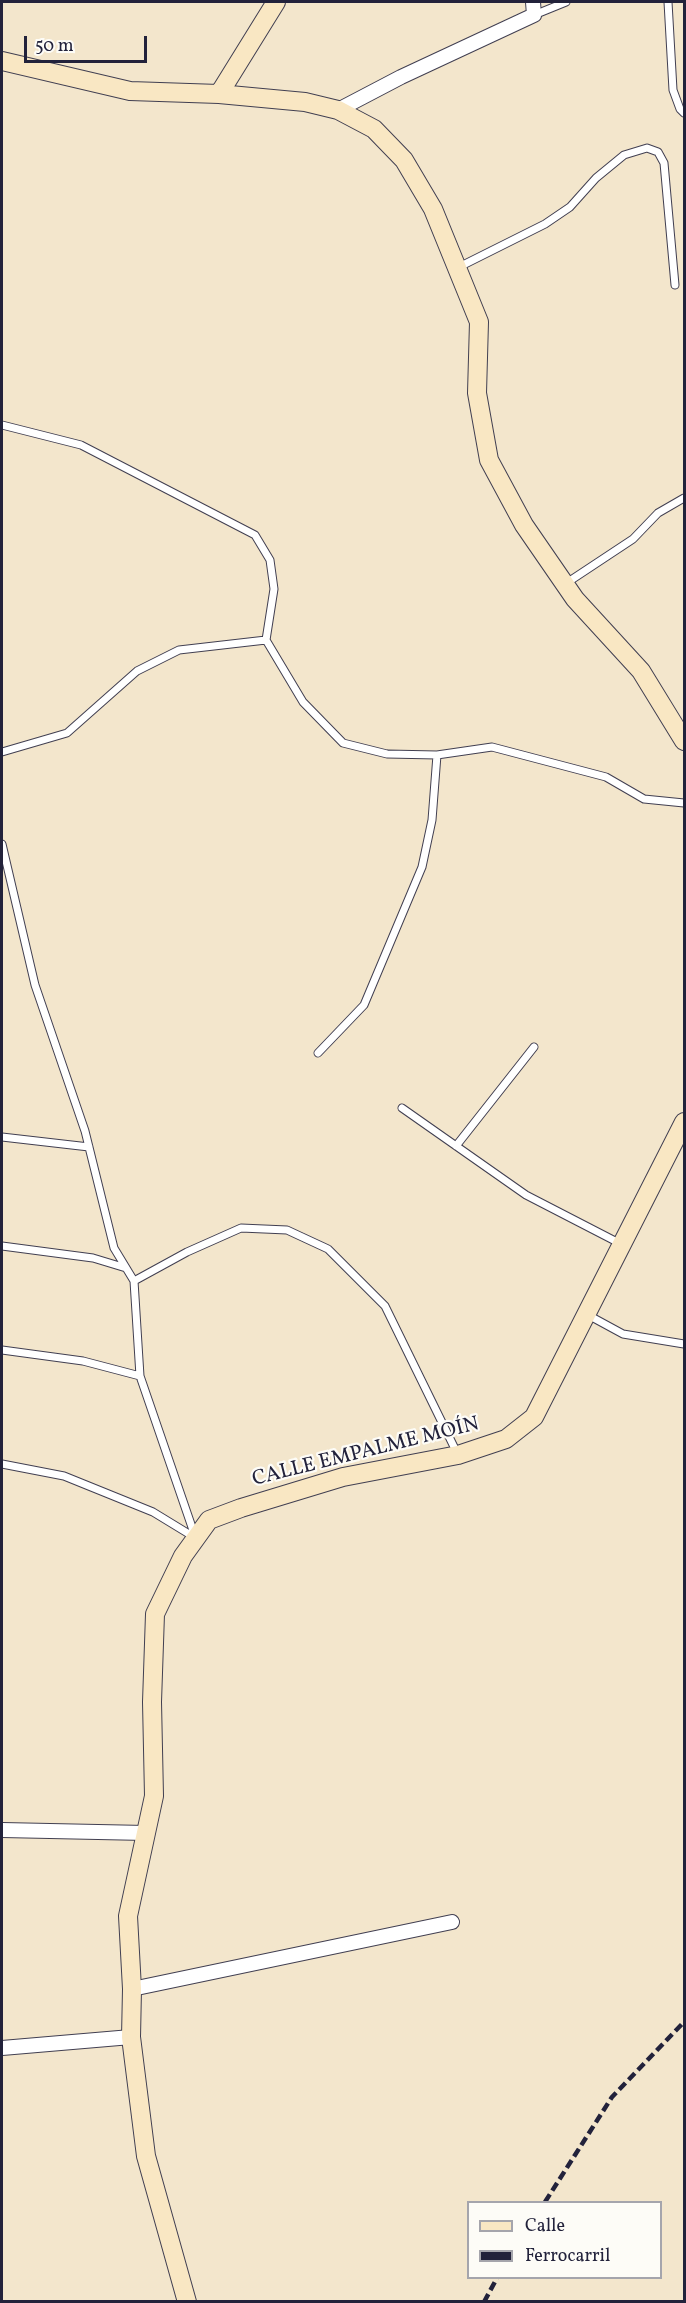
<!DOCTYPE html>
<meta charset="utf-8">
<style>
body{margin:0}
#map{position:relative;width:686px;height:2303px;overflow:hidden;background:#f3e6cc;font-family:Vollkorn,serif}
canvas{display:block}
.frame{position:absolute;inset:0;border:3px solid #22223b;pointer-events:none}
.legend{position:absolute;left:467px;top:2201px;width:195px;height:78px;box-sizing:border-box;background:#fdfcf7;border:2px solid #a5a5ac;margin:0;padding:8px 10px;list-style:none;font-size:18px;color:#22223b}
.legend li{display:flex;align-items:center;gap:12px;height:30px}
.legend b{width:30px;border:2px solid #a5a5ac}
.scale{position:absolute;left:24px;top:36px;width:123px;height:27px;box-sizing:border-box;border:3px solid #22223b;border-top:0;padding-left:8px;font-size:18px;line-height:21px;white-space:nowrap;color:#22223b;-webkit-text-stroke:4px #fdfcf7;paint-order:stroke}
</style>
<div id="map">
<canvas width="686" height="2303"></canvas>
<div class="frame"></div>
<ul class="legend">
<li><b style="height:8px;background:#f9e7c3"></b>Calle</li>
<li><b style="height:8px;background:#22223b"></b>Ferrocarril</li>
</ul>
<div class="scale">50 m</div>
</div>
<script>
const context = document.querySelector('canvas').getContext('2d');
context.lineJoin = 'round';
const shape = rows => new Path2D(rows.map(r => 'M' + r).join(''));
function trace(path, color, width, dash) { context.strokeStyle = color; context.lineWidth = width; context.lineCap = dash ? 'butt' : 'round'; context.setLineDash(dash || []); context.stroke(path); }
function write(font, color, halo, rows, align = 'center') {
  context.font = font + ' Vollkorn,serif'; context.lineWidth = 4.5; context.setLineDash([]); context.textBaseline = 'middle'; context.strokeStyle = halo; context.fillStyle = color; for (const [text, x, y, turn = 0] of rows) {
    context.save(); context.translate(x, y); context.rotate((+turn || 0) * Math.PI / 180); context.textAlign = isNaN(turn) ? turn : align; if (halo) context.strokeText(text, 0, 0); context.fillText(text, 0, 0); context.restore();
  }
}
const lane = shape([
 [668,2,673,90,680,109,684,113],
 [534,15,566,2],
 [457,268,545,224,570,207,596,178,624,155,647,148,658,152,664,163,675,285],
 [2,425,81,445,255,535,270,560,274,589,266,640],
 [565,584,633,539,658,513,684,498],
 [2,752,67,733,137,671,179,650,266,640,303,702,343,743,387,754,437,755,492,747,606,777,644,799,684,803],
 [2,844,35,985,85,1131,114,1248,134,1281,140,1376,195,1536],
 [318,1053,364,1005,422,867,432,820,437,755],
 [402,1108,526,1195,621,1244],
 [2,1137,89,1147],
 [456,1146,534,1047],
 [2,1246,93,1258,126,1268],
 [134,1281,187,1252,241,1228,287,1230,328,1249,385,1306,457,1453],
 [588,1315,623,1334,684,1344],
 [2,1350,83,1361,140,1376],
 [2,1464,64,1476,153,1512,194,1537]
]);
const street = shape([
 [338,110,401,77,534,15,533,2],
 [2,1830,146,1833],
 [132,1989,452,1922],
 [2,2048,131,2037]
]);
const secondary = shape([
 [2,61,130,91,219,94,305,102,338,110,374,129,404,160,433,209,479,322,477,393,489,460,524,525,575,599,641,671,684,741],
 [219,94,276,2],
 [187,2302,146,2156,131,2037,132,1989,128,1916,154,1796,152,1702,155,1614,183,1556,209,1520,241,1508,343,1477,458,1455,506,1439,534,1417,684,1122]
]);
const rail = shape([
 [545,2202,612,2097,684,2022],
 [484,2302,497,2278]
]);
const streetNames = [
 ["CALLE EMPALME MOÍN",366,1453,-14]
];
trace(lane, '#413f51', 9);
trace(street, '#413f51', 16);
trace(secondary, '#413f51', 20);
trace(lane, '#fff', 7);
trace(street, '#fff', 14);
trace(secondary, '#f9e7c3', 18);
trace(rail, '#22223b', 4.5, [9, 4.5]);
write('21px', '#22223b', '#fdfcf7', streetNames);
</script>
